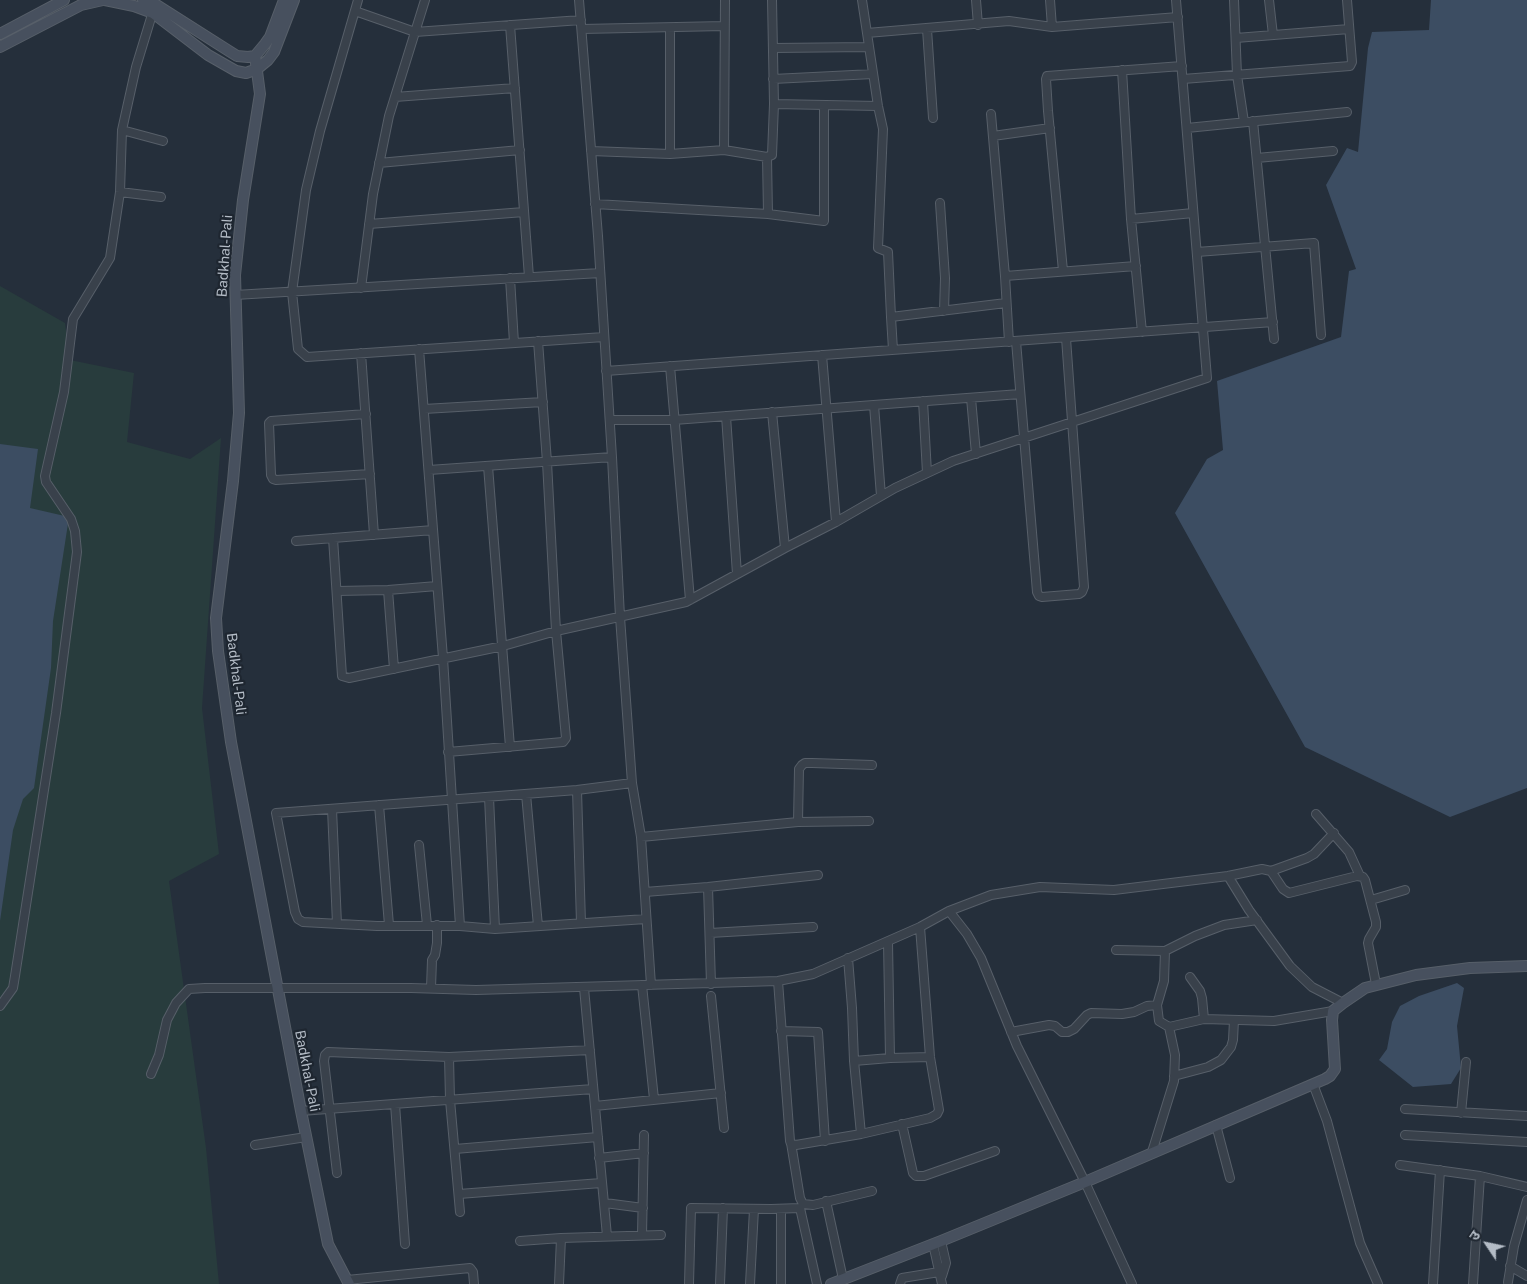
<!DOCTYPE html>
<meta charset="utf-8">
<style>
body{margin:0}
#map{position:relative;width:1527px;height:1284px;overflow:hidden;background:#252f3b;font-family:"Public Sans","Noto Sans Devanagari",sans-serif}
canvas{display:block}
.north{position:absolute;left:1462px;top:1219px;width:50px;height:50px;-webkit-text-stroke:4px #1e2630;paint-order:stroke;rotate:304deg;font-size:14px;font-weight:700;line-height:20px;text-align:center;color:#b4bcc6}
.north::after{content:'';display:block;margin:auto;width:18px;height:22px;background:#b4bcc6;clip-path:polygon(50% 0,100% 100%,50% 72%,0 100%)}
</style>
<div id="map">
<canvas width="1527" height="1284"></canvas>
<div class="north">उ</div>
</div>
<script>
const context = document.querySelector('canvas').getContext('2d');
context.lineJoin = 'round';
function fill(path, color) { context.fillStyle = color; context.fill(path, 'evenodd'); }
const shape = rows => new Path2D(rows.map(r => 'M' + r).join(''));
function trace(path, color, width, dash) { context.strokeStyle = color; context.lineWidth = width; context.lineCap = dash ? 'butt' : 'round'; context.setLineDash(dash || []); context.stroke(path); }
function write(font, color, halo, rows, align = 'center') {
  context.font = font + ' "Public Sans",sans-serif'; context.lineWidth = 4.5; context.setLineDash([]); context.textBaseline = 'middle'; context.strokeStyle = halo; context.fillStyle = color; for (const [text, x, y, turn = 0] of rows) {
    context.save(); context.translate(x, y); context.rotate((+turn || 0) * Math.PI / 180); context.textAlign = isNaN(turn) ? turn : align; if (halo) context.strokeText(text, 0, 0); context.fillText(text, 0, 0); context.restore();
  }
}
const green = shape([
 [0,286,65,323,70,360,134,373,127,442,190,459,221,438,202,708,219,854,169,881,206,1148,219,1284,0,1284]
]);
const water = shape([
 [1431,0,1527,0,1527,788,1450,817,1305,747,1175,513,1207,459,1223,450,1217,381,1341,337,1349,271,1356,269,1326,185,1347,148,1358,152,1368,48,1372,32,1429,30],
 [0,444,38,449,30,508,69,517,53,621,51,668,34,788,23,799,13,830,0,921],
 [1457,983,1464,988,1457,1026,1461,1068,1451,1084,1413,1087,1379,1060,1387,1049,1392,1022,1400,1006,1419,996]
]);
const street = shape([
 [358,0,320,131,306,190,292,292,298,349,307,357,604,337],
 [579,0,598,236,612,457,620,617,632,783,641,837,651,985],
 [862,0,878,106,883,129,878,248,888,252,891,317],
 [976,0,978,25],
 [1050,0,1052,27],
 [1234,0,1237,75,1244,122],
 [1269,0,1273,35],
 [355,11,415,32,581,20],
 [510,25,529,277],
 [670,28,670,154],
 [582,29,724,26],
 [927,29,933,118],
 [867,33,1009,21,1052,27,1178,17],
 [1236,38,1349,29],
 [773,48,869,47],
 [1122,70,1131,219,1142,332],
 [773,79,873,74],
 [1183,79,1350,66,1352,62,1347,0],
 [395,97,515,88],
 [774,104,878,106],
 [991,114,1005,276,1009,342],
 [1253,121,1274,339],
 [1187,128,1347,112],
 [122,130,163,141],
 [993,136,1050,128],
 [724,150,725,0],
 [591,151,670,154,724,150,767,157,772,155,774,104,772,0],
 [767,157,768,214,824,221,824,105],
 [1257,158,1333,151],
 [379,163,520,150],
 [120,192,161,197],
 [940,203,945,278,944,311],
 [595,204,768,214],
 [1131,219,1193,213],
 [369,224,524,212],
 [1197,252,1314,243,1321,335],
 [1063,271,1048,111,1046,79,1047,76,1182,66],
 [1005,276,1136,266],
 [510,278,514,343],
 [361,288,373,194,389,116,425,0],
 [235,295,600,273],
 [1016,341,1037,592,1039,596,1042,597,1079,594,1082,592,1084,587,1066,338],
 [419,349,443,658,460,926],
 [893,350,891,317,1006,303],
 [361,353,374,535],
 [822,355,836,522],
 [670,366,690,600],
 [606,371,1273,322],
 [971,398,976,454],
 [923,401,927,473],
 [874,405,881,496],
 [424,409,543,402],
 [772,412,785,548],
 [366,414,271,421,269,423,271,475,273,479,276,480,370,474],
 [726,416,737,574],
 [610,420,674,420,1020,394],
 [488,466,510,747],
 [429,470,612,457],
 [333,538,342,676,349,678,503,646,556,631,686,602,785,548,836,522,895,488,953,461,1207,378,1176,0],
 [296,541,433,530],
 [388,590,394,669],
 [337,591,388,590,437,586],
 [448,752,563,742,566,738,556,631,547,462,538,341],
 [632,783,577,790,276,813,295,912,298,919,303,922,377,926,460,926,495,929,646,919],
 [577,790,581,923],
 [526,794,538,926],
 [489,797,495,929],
 [379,805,389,925],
 [332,809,337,924],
 [1316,814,1349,852,1360,876],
 [798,822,799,769,802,765,805,763,812,763,872,765],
 [641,837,798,822,869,821],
 [419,845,427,925],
 [1271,871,1307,858,1314,854,1334,833],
 [1228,876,1249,910,1290,966,1312,987,1343,1003],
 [708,887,711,984],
 [645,892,708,887,818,875],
 [1371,900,1405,890],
 [949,911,967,934,981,958,1017,1046,1085,1182,1132,1284],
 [710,933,813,927],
 [888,942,890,1058],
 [1116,950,1165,951,1195,936,1224,925,1257,920],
 [1165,951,1164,981,1157,1005,1159,1021,1169,1027,1204,1019,1274,1021,1333,1011],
 [848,958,852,1008,854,1061,861,1134,930,1118,937,1114,939,1110,930,1057,920,927],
 [1190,977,1200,991,1202,998,1204,1019],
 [778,981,790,1141,791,1144,796,1145,861,1134],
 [642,985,654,1099],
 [431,988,432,960,435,955,437,943,437,925],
 [584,988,607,1236],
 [711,996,724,1128],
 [0,1006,13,988,15,976,56,713,77,552,75,531,71,519,46,482,45,476,64,392,73,319,110,258,120,192,122,130,136,67,154,8],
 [781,1031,818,1032,825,1141],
 [1011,1032,1049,1025,1055,1026,1062,1032,1068,1032,1074,1029,1087,1015,1091,1013,1122,1014,1134,1012,1147,1006,1157,1005],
 [449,1057,450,1100,460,1212],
 [854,1061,890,1058,930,1057],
 [151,1074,159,1055,167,1020,176,1003,189,989,205,988,411,988,476,990,778,981,813,974,920,927,949,911,991,895,1040,887,1114,890,1228,876,1262,869,1271,871,1283,889,1289,893,1357,876,1363,877,1365,880,1376,922,1376,927,1369,939,1368,943,1376,984],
 [1174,1076,1208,1067,1221,1060,1231,1047,1233,1040,1234,1020],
 [1313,1084,1327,1121,1360,1243,1378,1284],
 [395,1104,405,1244],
 [595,1106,721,1093],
 [1405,1109,1527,1116],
 [301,1111,593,1089],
 [1461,1113,1466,1062],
 [902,1124,913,1173,916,1176,924,1176,995,1151],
 [1216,1125,1230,1178],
 [1405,1135,1527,1142],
 [791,1143,800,1198,803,1204,813,1205,872,1191],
 [255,1145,306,1137],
 [455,1149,598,1137],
 [1152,1152,1174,1081,1175,1055,1169,1027],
 [599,1158,644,1153],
 [1400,1165,1480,1176,1527,1187],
 [337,1173,324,1061,325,1055,328,1052,449,1057,590,1050],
 [459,1194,601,1183],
 [826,1201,843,1279],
 [605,1203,643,1208],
 [642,1235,644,1135],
 [520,1241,561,1238,661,1235],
 [941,1241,946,1263,942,1276],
 [933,1244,942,1284],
 [1510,1266,1527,1276],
 [347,1280,470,1268,473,1272,474,1284],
 [1508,1282,1514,1246,1527,1200],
 [559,1284,561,1238],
 [689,1284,691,1208,771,1209,800,1208,817,1284],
 [720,1284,723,1208],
 [750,1284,754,1209],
 [781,1284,781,1209],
 [900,1284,902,1278,939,1272],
 [1433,1284,1440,1170],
 [1473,1284,1480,1176]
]);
const secondary = shape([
 [105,0,134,6,153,13,208,55,236,71,246,73,257,69,268,60,274,52,294,0],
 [143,0,155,4,229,51,237,56,248,57,255,56,265,44,270,37,284,0],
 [0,34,64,0],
 [0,47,81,5,103,0],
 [255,56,260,94,243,200,235,275,239,413,233,481,216,618,218,651,231,742,301,1111,328,1244,349,1284],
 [831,1284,941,1241,1085,1182,1325,1079,1330,1076,1335,1069,1332,1020,1333,1011,1343,1003,1365,988,1416,975,1470,968,1527,966]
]);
const streetNames = [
 ["Badkhal-Pali",225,256,-86],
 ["Badkhal-Pali",236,674,83],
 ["Badkhal-Pali",307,1071,79]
];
fill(green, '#283c3d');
fill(water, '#3c4d62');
trace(street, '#575f69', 10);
trace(secondary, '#575f69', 12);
trace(street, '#39414b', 8);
trace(secondary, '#47505e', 10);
write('14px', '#b4bcc6', '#1e2630', streetNames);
</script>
